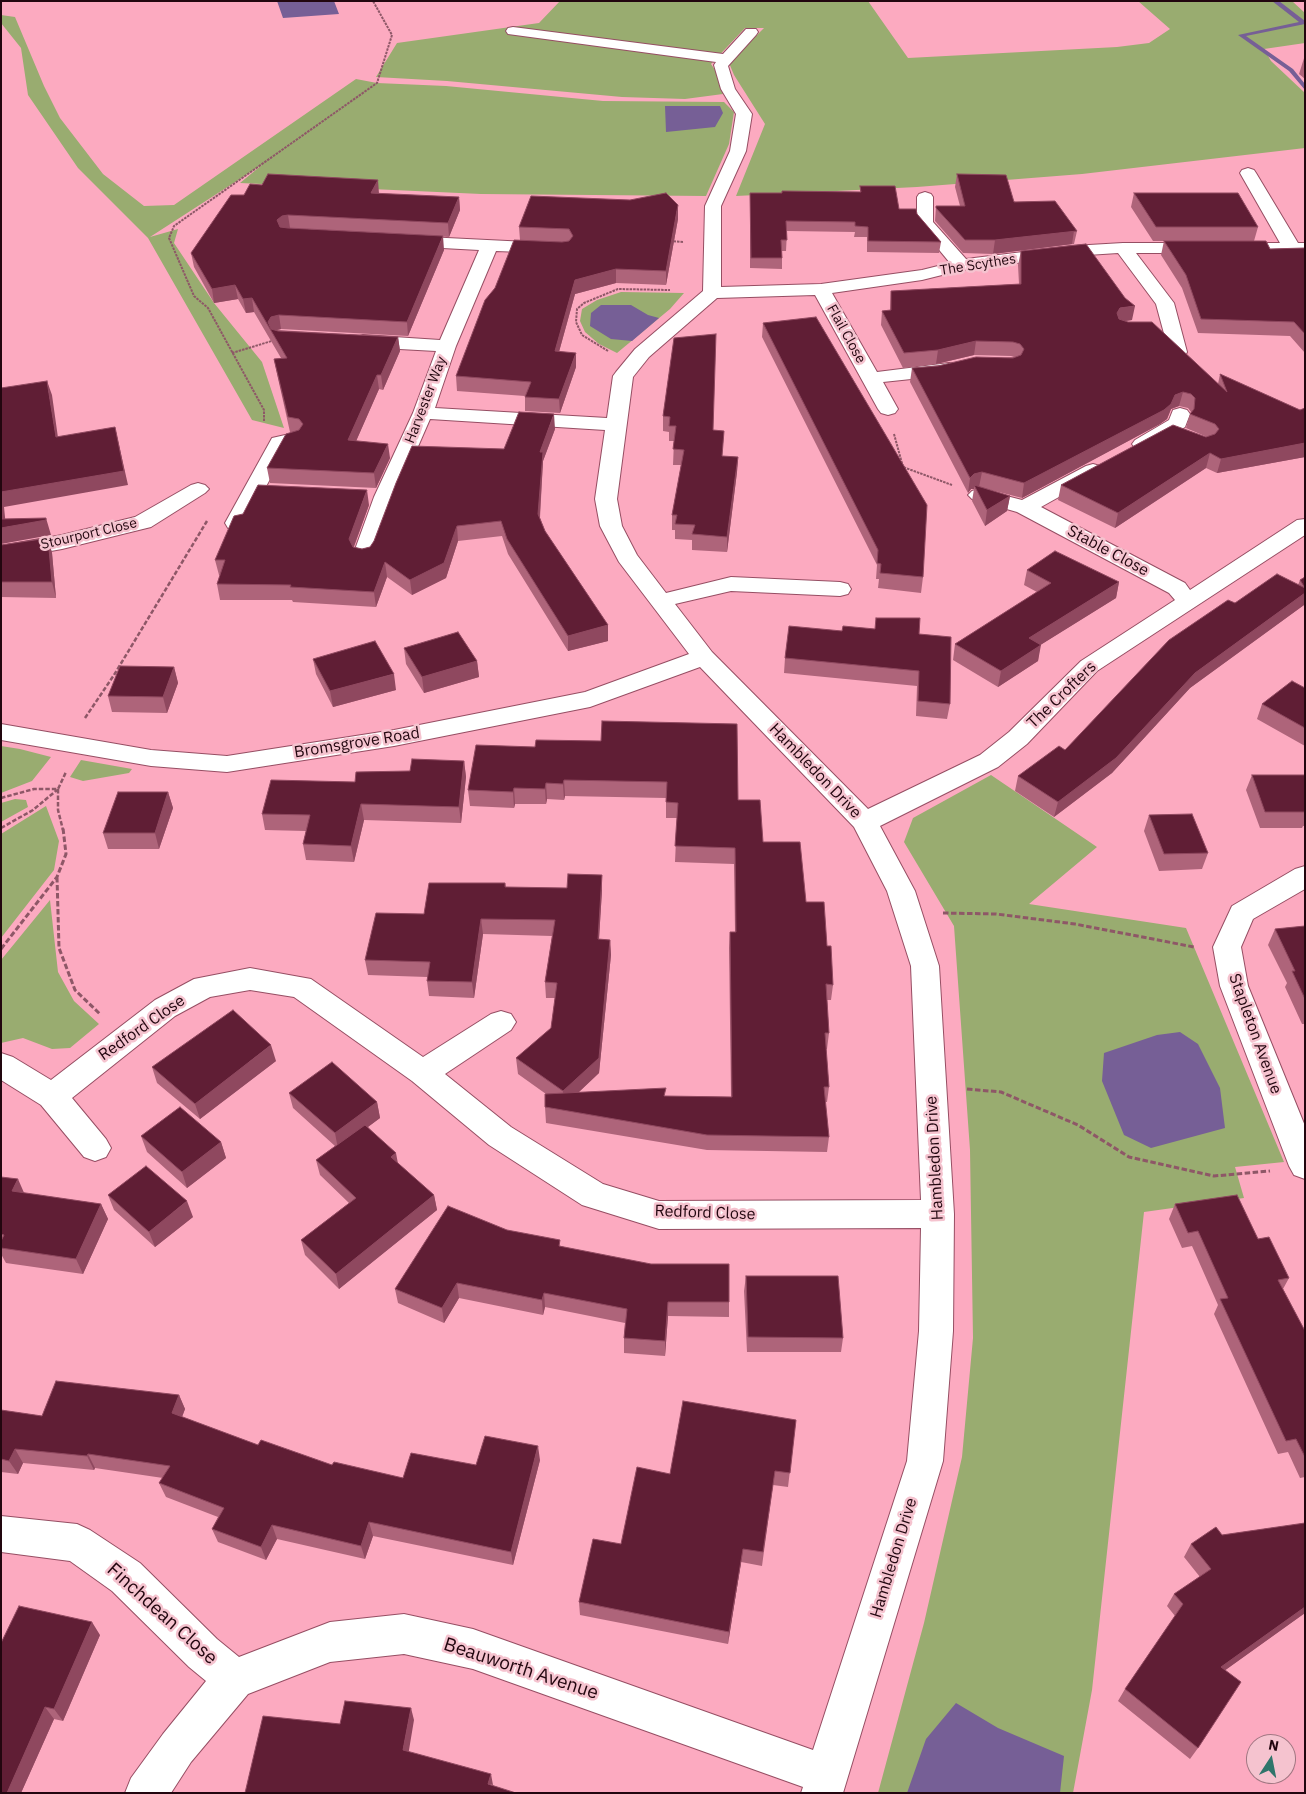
<!DOCTYPE html>
<style>
body{margin:0}
#map{position:relative;width:1306px;height:1794px;overflow:hidden;background:#fcaac0;font-family:"IBM Plex Sans",sans-serif}
canvas{display:block}
.frame{position:absolute;inset:0;border:2px solid #22060f;pointer-events:none}
.north{position:absolute;left:1246px;top:1734px;width:50px;height:50px;box-sizing:border-box;background:#f5c3cf;border:1px solid #a17782;border-radius:50%;rotate:11deg;font-size:14px;font-weight:700;line-height:20px;text-align:center;color:#22060f}
.north::after{content:'';display:block;margin:auto;width:18px;height:22px;background:#2f756b;clip-path:polygon(50% 0,100% 100%,50% 72%,0 100%)}
</style>
<div id="map">
<canvas width="1306" height="1794"></canvas>
<div class="frame"></div>
<div class="north">N</div>
</div>
<script>
const context = document.querySelector('canvas').getContext('2d');
context.lineJoin = 'round';
function fill(path, color) { context.fillStyle = color; context.fill(path, 'evenodd'); }
const shape = rows => new Path2D(rows.map(r => 'M' + r).join(''));
function trace(path, color, width, dash) { context.strokeStyle = color; context.lineWidth = width; context.lineCap = dash ? 'butt' : 'round'; context.setLineDash(dash || []); context.stroke(path); }
function write(font, color, halo, rows, align = 'center') {
  context.font = font + ' "IBM Plex Sans",sans-serif'; context.lineWidth = 5; context.setLineDash([]); context.textBaseline = 'middle'; context.strokeStyle = halo; context.fillStyle = color; for (const [text, x, y, turn = 0] of rows) {
    context.save(); context.translate(x, y); context.rotate((+turn || 0) * Math.PI / 180); context.textAlign = isNaN(turn) ? turn : align; if (halo) context.strokeText(text, 0, 0); context.fillText(text, 0, 0); context.restore();
  }
}
const green = shape([
 [560,1,868,1,908,58,1117,47,1149,43,1170,29,1138,1,1292,1,1305,13,1305,43,1264,49,1271,61,1305,93,1305,148,1082,174,917,187,736,196,765,124,734,75,729,63,764,28,745,28,711,64,728,89,723,94,685,99,622,97,447,81,376,77,397,43,539,23],
 [1,15,15,17,44,86,60,118,103,174,144,206,174,205,356,79,377,83,446,86,603,101,724,102,734,112,729,144,706,196,481,194,240,183,263,164,150,237,178,229,174,243,214,303,262,362,284,428,252,420,148,238,78,168,28,95,21,48,1,23],
 [621,292,684,293,670,309,617,353,599,344,585,332,580,321,582,309,597,300],
 [1,746,20,749,51,757,32,781,1,793],
 [81,760,132,769,129,773,83,781,70,777],
 [991,775,1097,847,1029,904,1186,928,1284,1162,1235,1167,1244,1198,1144,1212,1092,1690,1073,1793,878,1793,924,1623,962,1457,973,1338,970,1150,954,926,904,842,913,818],
 [15,799,26,800,28,807,1,822,1,803],
 [46,806,59,841,54,870,1,938,1,834],
 [50,900,58,972,74,1001,99,1024,70,1048,52,1049,23,1038,1,1043,1,960]
]);
const water = shape([
 [277,1,334,1,339,14,283,18],
 [665,106,720,106,723,113,715,127,666,132],
 [601,305,631,305,648,315,659,318,632,341,611,339,590,326,591,313],
 [1180,1032,1198,1044,1220,1088,1225,1128,1151,1148,1124,1135,1102,1081,1104,1053,1157,1035],
 [956,1703,998,1728,1064,1756,1060,1793,907,1793,926,1739]
]);
const stream = shape([
 [1272,1,1279,1,1305,21,1305,24,1246,36,1293,69,1305,84,1305,90,1289,71,1238,35,1299,22,1272,1]
]);
const pathFar2 = shape([
 [670,241,684,242],
 [608,351,582,335,576,322,577,309,584,303,618,289,670,290],
 [232,353,275,340],
 [264,421,264,410,208,308,194,296,169,238,174,226,377,83,392,35,373,1],
 [894,434,903,467,952,485]
]);
const pathFar1 = shape([
 [85,718,114,675,207,521],
 [58,789,58,810,63,830],
 [1,798,34,789,58,789,66,772],
 [1,828,33,810,57,790]
]);
const path = shape([
 [57,877,59,948,75,990,101,1015],
 [943,913,996,914,1075,924,1194,947],
 [1,949,57,877,66,854,63,828],
 [967,1089,1001,1092,1078,1125,1129,1157,1214,1176,1270,1171]
]);
const minor = shape([
 [513,27,723,54,746,29,756,29,758,32,756,35,728,66,735,89,752,114,746,151,721,206,721,287,821,284,922,270,950,263,917,223,917,197,919,194,925,192,931,194,933,197,933,222,966,259,1072,246,1123,243,1280,243,1240,173,1242,170,1248,168,1254,170,1256,173,1298,243,1305,243,1305,253,1136,253,1174,303,1187,352,1185,356,1178,358,1171,356,1169,352,1156,304,1118,253,1072,256,962,270,922,280,832,293,877,372,949,363,956,365,959,369,956,373,949,375,883,382,898,409,895,413,888,415,881,413,878,409,815,295,717,298,649,357,633,377,617,499,622,526,637,555,666,593,731,577,840,582,848,584,851,589,848,594,840,596,731,591,675,604,712,652,868,809,980,755,1009,732,1081,661,1175,600,1169,593,1017,512,972,499,968,495,972,491,979,489,1022,500,1086,466,1093,464,1100,466,1103,470,1100,474,1041,507,1185,583,1190,590,1297,520,1305,519,1305,535,1097,671,1027,744,998,767,880,826,915,891,939,966,954,1214,953,1331,943,1461,843,1793,801,1793,803,1787,473,1669,404,1654,330,1662,248,1694,191,1762,171,1793,125,1793,131,1778,163,1734,206,1681,189,1667,112,1591,70,1561,1,1552,1,1516,77,1524,90,1530,140,1563,217,1639,239,1657,330,1622,404,1614,473,1629,813,1750,907,1461,919,1331,921,1228,659,1229,582,1205,489,1145,412,1081,294,997,250,990,210,997,175,1016,72,1098,106,1139,111,1148,106,1157,95,1161,84,1157,41,1105,1,1080,1,1053,13,1057,51,1080,155,1000,194,979,250,968,311,979,423,1057,491,1014,501,1011,511,1014,516,1022,511,1030,445,1074,511,1127,603,1184,659,1201,921,1200,911,966,887,891,854,827,700,667,590,707,394,746,227,772,151,766,1,740,1,724,151,750,227,756,394,730,585,692,689,654,619,562,600,526,595,499,605,430,430,419,396,497,375,555,372,560,364,562,356,560,353,555,374,497,413,413,436,351,363,347,356,345,354,341,356,337,363,335,440,340,479,250,406,246,400,245,397,241,400,237,406,236,548,243,554,244,557,248,554,252,548,253,496,251,456,346,435,408,607,418,613,376,616,372,635,349,703,291,705,206,730,151,736,114,721,89,714,65,716,62,508,34,506,31,508,28,513,27],
 [1180,408,1187,410,1190,414,1185,427,1149,448,1142,450,1135,448,1132,444,1135,440,1169,420,1173,410,1180,408],
 [294,433,301,435,304,439,301,443,287,447,244,528,236,529,228,528,225,523,272,438,294,433],
 [198,483,205,485,209,489,205,493,151,527,62,549,1,560,1,546,62,535,135,517,191,485,198,483],
 [1305,866,1305,889,1253,919,1241,947,1248,986,1305,1126,1305,1179,1294,1175,1289,1166,1220,986,1213,947,1232,906,1295,869,1305,866]
]);
const wall = shape([
 [1305,55,1305,79,1299,74],
 [957,174,1077,231,1074,244,993,254,963,253,935,221,936,206,960,206,955,187],
 [860,186,899,209,917,214,941,242,939,253,867,252,867,237,854,237,855,232,787,231,786,251,782,251,782,269,750,268,750,193,782,193,860,192],
 [1134,193,1258,227,1254,241,1153,241,1131,207],
 [244,195,459,197,460,210,449,237,290,228,444,250,408,336,281,329,277,330,398,337,400,351,383,390,379,389,356,441,390,458,376,488,270,483,267,468,292,432,290,432,277,374,274,359,281,358,254,312,246,313,238,299,214,303,194,267,191,253],
 [678,219,666,285,616,283,575,294,559,352,576,367,560,413,525,411,525,396,457,391,456,376,520,240,519,227],
 [1164,241,1270,249,1305,248,1305,353,1290,336,1198,333,1182,288,1161,255],
 [1021,251,1132,320,1126,321,1218,384,1220,374,1300,410,1305,408,1305,457,1217,473,1206,468,1115,528,1058,500,1061,485,1207,437,1186,428,1190,414,1191,412,1188,408,1179,406,1171,409,1167,419,1160,424,1022,498,987,489,1010,496,1007,511,985,526,972,501,974,489,971,489,968,493,910,382,912,368,1014,357,1011,356,974,355,936,364,903,368,881,325,882,311,890,310,891,291,1019,284,1018,265],
 [763,323,923,577,921,593,878,588,879,579,876,579,877,565,762,337],
 [674,338,713,430,724,431,722,456,738,457,737,472,727,552,692,550,692,540,675,539,675,530,672,530,672,515,681,465,673,465,674,441,669,441,669,432,663,431,663,416],
 [555,429,543,461,540,518,545,531,608,625,608,641,568,651,508,554,502,536,458,541,446,578,412,595,387,577,376,607,293,602,292,600,220,600,217,584,220,575,219,575,215,560,369,505,354,547,362,549,370,547,504,449],
 [48,538,52,553,56,598,1,597,1,545],
 [1027,570,1119,582,1116,598,1040,645,1038,661,998,687,953,660,955,644,1037,592,1024,585],
 [1305,577,1304,605,1190,688,1112,773,1054,817,1015,791,1018,776,1065,750,1235,603,1298,585,1300,580],
 [842,631,919,634,950,704,947,719,916,716,917,686,784,673,785,658],
 [404,648,477,661,479,677,424,693,406,664],
 [313,659,396,690,333,707,316,674],
 [174,667,178,683,167,713,112,712,108,696],
 [1305,688,1305,746,1257,719,1262,704],
 [535,747,738,800,763,842,806,902,827,946,833,985,831,1000,827,1000,829,1033,827,1049,826,1049,829,1087,827,1102,825,1102,829,1137,827,1152,707,1150,546,1123,545,1107,546,1094,518,1074,516,1058,551,1028,555,998,546,998,545,982,552,936,483,934,474,998,429,996,427,981,427,977,368,975,365,960,424,914,505,883,506,887,602,890,599,939,610,940,611,955,599,1073,579,1092,666,1096,731,1097,729,948,730,932,735,932,734,864,675,862,677,818,666,818,666,798,565,796,564,800,547,799,546,804,515,804,514,808,470,806,468,790],
 [464,761,466,777,461,823,364,820,354,862,306,860,303,844,306,831,265,830,262,814,355,782],
 [1252,775,1305,775,1305,826,1303,826,1302,828,1260,828,1246,790],
 [168,792,173,808,159,849,108,849,103,833],
 [1149,815,1208,853,1202,869,1159,871,1144,831],
 [1305,926,1305,1024,1302,1024,1285,987,1287,983,1268,945,1275,929],
 [276,1061,200,1119,157,1083,152,1067],
 [289,1093,377,1102,380,1118,368,1127,398,1163,434,1195,437,1210,339,1289,305,1255,301,1240,349,1203,320,1175,316,1160,335,1146,293,1108],
 [141,1136,221,1142,226,1158,187,1188,147,1152],
 [1,1177,24,1193,101,1204,108,1219,83,1274,6,1263,1,1254],
 [108,1195,193,1217,155,1247,114,1210],
 [1175,1204,1258,1239,1289,1278,1283,1289,1305,1331,1305,1477,1300,1478,1288,1452,1278,1454,1214,1314,1218,1305,1192,1246,1182,1248,1169,1219],
 [507,1230,561,1246,729,1302,729,1317,668,1316,665,1356,624,1353,624,1338,625,1323,545,1307,543,1315,459,1298,444,1323,398,1303,395,1289],
 [746,1276,843,1338,841,1352,747,1352,744,1291],
 [179,1395,185,1409,182,1417,258,1445,332,1465,403,1478,476,1465,540,1460,513,1565,373,1536,365,1559,277,1539,266,1560,218,1542,212,1529,218,1517,166,1497,159,1483,163,1478,95,1468,94,1470,23,1463,18,1474,1,1472,1,1410,42,1416],
 [796,1420,788,1487,773,1485,762,1566,741,1562,728,1644,580,1615,579,1602,621,1544,670,1474],
 [1305,1523,1305,1613,1225,1670,1198,1748,1190,1759,1118,1701,1125,1689,1175,1616,1167,1606,1174,1594,1200,1577,1184,1557,1191,1544,1222,1535],
 [100,1635,63,1721,54,1719,21,1793,1,1793,1,1643]
]);
const shadedWall = shape([
 [378,180,379,194,371,193],
 [459,197,460,210,449,237,448,223],
 [678,205,678,219,666,285,666,271],
 [288,215,290,228,280,234,277,220,282,216],
 [1074,231,1072,244,993,254,995,240],
 [443,236,444,250,408,336,407,322],
 [616,269,616,283,575,294,555,366,555,351,575,280],
 [235,285,238,299,214,303,212,289],
 [252,298,254,312,246,313,243,299],
 [1135,306,1132,320,1117,322,1117,313,1120,308],
 [279,315,281,329,273,331,272,333,268,322,271,317],
 [398,337,400,351,383,390,381,375],
 [976,341,974,355,936,364,938,350],
 [576,353,576,367,560,413,559,399],
 [377,375,379,389,350,455,348,440],
 [47,381,52,395,60,452,56,437],
 [1183,392,1179,406,1171,409,1167,419,1160,424,1022,498,1024,483,1175,395],
 [554,414,555,429,543,461,539,529,538,514,540,452],
 [115,427,128,485,4,507,6,527,46,518,51,535,1,544,1,492],
 [1305,443,1305,457,1217,473,1221,459],
 [388,444,390,458,376,488,374,473],
 [1210,453,1206,468,1115,528,1118,513],
 [738,457,737,472,727,552,727,537],
 [982,472,979,487,974,485,974,489,971,489,968,493,970,478,974,474],
 [367,490,369,505,351,554,349,539],
 [1010,496,1007,511,985,526,987,510],
 [457,526,458,541,446,578,412,595,410,580],
 [48,538,52,553,56,598,52,582],
 [385,562,387,577,376,607,374,592],
 [1119,582,1116,598,1026,654,1029,638],
 [1305,593,1305,602,1304,605,1190,688,1112,773,1054,817,1058,802,1195,673],
 [608,625,608,641,568,651,568,636],
 [1041,645,1038,661,998,687,1001,671],
 [477,661,479,677,424,693,422,677],
 [174,667,178,683,167,713,163,697],
 [394,674,396,690,333,707,330,691],
 [464,761,466,777,461,823,459,807],
 [564,780,565,796,564,800,563,784],
 [546,783,547,799,546,804,545,789],
 [514,788,515,804,514,808,513,792],
 [168,792,173,808,159,849,155,833],
 [361,804,364,820,354,862,351,846],
 [602,875,602,890,598,955,598,939],
 [481,919,483,934,474,998,472,982],
 [610,940,611,955,599,1073,564,1106,563,1091],
 [271,1045,276,1061,200,1119,195,1104],
 [377,1102,380,1118,338,1149,335,1133],
 [221,1142,226,1158,187,1188,182,1172],
 [396,1153,399,1169,391,1157],
 [18,1179,25,1195,12,1191],
 [434,1195,437,1210,339,1289,336,1274],
 [187,1201,193,1217,155,1247,149,1232],
 [101,1204,108,1219,83,1274,76,1259],
 [457,1283,459,1298,444,1323,442,1308],
 [544,1293,545,1307,543,1315,542,1300],
 [668,1302,668,1316,665,1356,665,1341],
 [179,1395,185,1409,178,1427,172,1413],
 [538,1446,540,1460,513,1565,511,1552],
 [15,1449,23,1463,18,1474,9,1461],
 [88,1454,95,1468,94,1470,87,1456],
 [369,1522,373,1536,365,1559,361,1546],
 [272,1525,277,1539,266,1560,261,1547],
 [743,1549,741,1562,728,1644,729,1632],
 [1305,1607,1305,1613,1213,1679,1221,1667],
 [92,1622,100,1635,63,1721,54,1709],
 [45,1707,54,1719,21,1793,7,1793],
 [411,1708,414,1720,407,1762,403,1750],
 [491,1774,493,1785,488,1784]
]);
const building = shape([
 [268,174,378,180,371,193,459,197,448,223,288,215,282,216,277,220,280,227,288,228,443,236,407,322,279,315,271,317,268,322,271,329,278,331,398,337,381,375,377,375,348,440,388,444,374,473,267,468,286,434,299,430,303,424,299,419,288,417,274,359,287,358,252,298,243,299,235,285,212,289,191,253,231,195,244,195,250,184,262,185,268,174],
 [957,174,1006,175,1014,202,1055,201,1077,231,995,240,965,240,936,208,936,206,965,206,957,174],
 [860,186,895,186,899,209,916,209,917,214,941,242,868,241,868,227,855,226,855,222,786,221,787,240,781,240,782,258,751,258,750,193,782,193,782,191,861,192,860,186],
 [666,193,678,205,666,271,616,269,575,280,555,351,576,353,559,399,525,397,531,382,456,376,485,300,495,288,514,240,562,242,569,241,573,236,569,229,519,227,531,196,630,200,666,193],
 [1134,193,1238,193,1258,227,1156,227,1134,193],
 [1164,241,1266,241,1270,249,1305,248,1305,334,1294,322,1201,319,1186,275,1164,241],
 [1086,244,1125,298,1135,306,1120,308,1117,313,1119,319,1128,322,1152,322,1227,392,1220,374,1300,410,1305,408,1305,443,1221,459,1210,453,1118,513,1061,485,1173,425,1206,437,1215,434,1219,429,1215,424,1190,414,1194,409,1195,398,1191,394,1183,392,1175,395,1171,404,1164,410,1024,483,982,472,974,474,970,478,912,368,938,366,976,357,1013,358,1021,355,1024,349,1020,344,1013,342,976,341,938,350,904,353,882,311,891,310,891,291,1021,284,1021,251,1086,244],
 [816,317,927,505,923,577,880,573,881,564,877,563,878,550,763,323,816,317],
 [716,334,713,430,724,431,722,456,738,457,727,537,692,534,695,525,675,524,677,515,672,515,684,450,673,449,676,426,669,426,670,417,663,416,674,338,716,334],
 [47,381,56,437,115,427,124,471,1,492,1,388,47,381],
 [519,412,554,414,540,452,543,452,538,514,545,531,608,625,568,636,507,539,501,521,457,526,444,563,410,580,385,562,374,592,290,587,291,585,217,584,225,560,215,560,234,516,243,514,258,485,367,490,349,539,353,547,362,549,370,547,374,541,396,483,412,446,504,449,519,412],
 [974,485,1010,496,987,510,974,485],
 [1,510,2,519,46,518,46,520,1,528,1,510],
 [48,538,52,582,1,582,1,545,48,538],
 [1055,551,1119,582,1029,638,1041,645,1001,671,955,644,1051,583,1027,570,1055,551],
 [1277,574,1305,588,1305,593,1195,673,1116,758,1058,802,1018,776,1059,746,1065,750,1169,640,1228,600,1235,603,1277,574],
 [1305,577,1305,588,1300,580,1305,577],
 [876,618,920,618,919,634,951,637,950,704,918,701,919,671,785,658,789,626,842,631,843,626,875,629,876,618],
 [458,632,477,661,422,677,404,648,458,632],
 [375,641,394,674,330,691,313,659,375,641],
 [120,666,174,667,163,697,108,696,120,666],
 [1292,681,1305,688,1305,728,1262,704,1292,681],
 [602,721,737,724,738,800,760,800,763,842,800,842,806,902,824,902,827,946,831,946,833,985,826,984,829,1033,825,1033,829,1087,824,1087,829,1137,707,1135,545,1107,545,1094,666,1088,664,1096,732,1097,730,932,736,932,735,848,675,846,678,803,666,802,667,782,564,780,563,784,546,783,545,789,514,788,513,792,468,790,476,745,535,747,536,740,601,741,602,721],
 [412,759,464,761,459,807,361,804,351,846,303,844,310,815,262,814,271,780,355,782,356,772,410,771,412,759],
 [1252,775,1305,775,1305,812,1265,812,1252,775],
 [118,792,168,792,155,833,103,833,118,792],
 [1192,814,1208,853,1164,854,1149,815,1192,814],
 [568,874,602,875,598,939,610,940,599,1058,563,1091,516,1058,551,1028,557,983,545,982,555,920,481,919,472,982,427,981,430,962,365,960,376,913,424,914,429,883,505,883,505,887,567,888,568,874],
 [1305,926,1305,999,1292,971,1295,971,1275,929,1305,926],
 [233,1010,271,1045,195,1104,152,1067,233,1010],
 [332,1062,377,1102,335,1133,289,1093,332,1062],
 [180,1107,221,1142,182,1172,141,1136,180,1107],
 [365,1125,396,1153,391,1157,434,1195,336,1274,301,1240,356,1198,316,1160,365,1125],
 [146,1166,187,1201,149,1232,108,1195,146,1166],
 [1,1177,18,1179,12,1191,101,1204,76,1259,1,1248,1,1241,4,1235,1,1234,1,1177],
 [1237,1195,1258,1239,1269,1237,1289,1278,1278,1280,1305,1331,1305,1457,1296,1439,1286,1441,1220,1299,1228,1298,1198,1231,1188,1233,1175,1204,1237,1195],
 [448,1206,507,1230,560,1240,559,1246,651,1264,729,1264,729,1302,668,1302,665,1341,624,1338,627,1309,544,1293,542,1300,457,1283,442,1308,395,1289,448,1206],
 [746,1276,838,1276,843,1338,748,1337,746,1276],
 [56,1381,179,1395,172,1413,258,1445,261,1440,332,1465,334,1462,403,1478,411,1453,476,1465,485,1436,538,1446,511,1552,369,1522,361,1546,272,1525,261,1547,212,1529,224,1508,159,1483,170,1466,88,1454,87,1456,15,1449,9,1461,1,1459,1,1410,42,1416,56,1381],
 [683,1401,796,1420,790,1473,775,1471,763,1552,743,1549,729,1632,579,1602,593,1539,621,1544,637,1467,670,1474,683,1401],
 [1305,1523,1305,1607,1221,1667,1241,1682,1198,1748,1125,1689,1183,1604,1174,1594,1211,1569,1191,1544,1216,1527,1222,1535,1305,1523],
 [19,1606,92,1622,54,1709,45,1707,7,1793,1,1793,1,1643,19,1606],
 [345,1701,411,1708,403,1750,491,1774,488,1784,516,1793,245,1793,263,1716,340,1724,345,1701]
]);
const farStreetnames = [
 ["The Scythes",978,265,-9],
 ["Flail Close",846,334,61],
 ["Harvester Way",426,400,-69],
 ["Stourport Close",89,534,-13]
];
const streetNames = [
 ["Stable Close",1108,551,28],
 ["The Crofters",1062,695,-44],
 ["Bromsgrove Road",357,743,-9],
 ["Hambledon Drive",815,771,46],
 ["Redford Close",142,1028,-35],
 ["Stapleton Avenue",1255,1034,70],
 ["Hambledon Drive",935,1158,-93],
 ["Redford Close",705,1213,2],
 ["Hambledon Drive",894,1558,-73]
];
const nearStreetnames = [
 ["Finchdean Close",162,1614,42],
 ["Beauworth Avenue",521,1669,18]
];
fill(green, '#99ac70');
fill(water, '#765f96');
fill(stream, '#765f96');
trace(minor, '#964e63', 2);
trace(pathFar2, '#8e5767', 2, [2.5, 1]);
trace(pathFar1, '#8e5767', 2.5, [4.5, 2]);
trace(path, '#8e5767', 3, [5.5, 2.5]);
fill(minor, '#fff');
fill(wall, '#ae647a');
fill(shadedWall, '#8f485f');
fill(building, '#601e35');
trace(building, '#8f485f', 1);
write('14px', '#22060f', '#f5c3cf', farStreetnames);
write('16px', '#22060f', '#f5c3cf', streetNames);
write('19px', '#22060f', '#f5c3cf', nearStreetnames);
</script>
